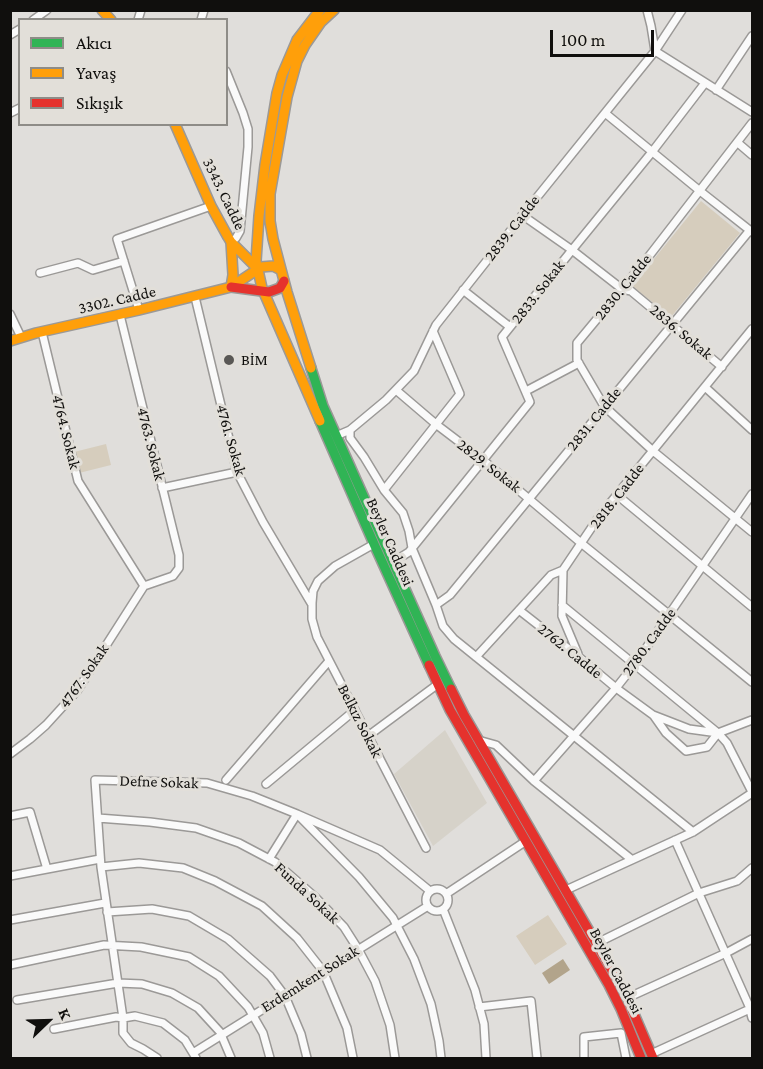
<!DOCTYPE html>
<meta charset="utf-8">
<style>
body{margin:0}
#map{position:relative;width:763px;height:1069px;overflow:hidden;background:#e0dedb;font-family:"Crimson Pro",serif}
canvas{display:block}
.frame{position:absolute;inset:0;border:12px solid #100f0d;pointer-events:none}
.legend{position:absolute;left:18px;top:18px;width:210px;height:108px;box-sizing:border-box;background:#e2dfd9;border:2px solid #8e8c87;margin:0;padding:8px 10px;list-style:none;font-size:18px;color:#100f0d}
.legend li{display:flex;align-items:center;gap:12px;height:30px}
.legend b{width:30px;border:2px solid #8e8c87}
.north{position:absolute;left:18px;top:991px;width:60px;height:60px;-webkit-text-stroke:4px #e2dfd9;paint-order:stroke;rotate:67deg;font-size:16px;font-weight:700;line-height:24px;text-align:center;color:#100f0d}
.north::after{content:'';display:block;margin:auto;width:21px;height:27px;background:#100f0d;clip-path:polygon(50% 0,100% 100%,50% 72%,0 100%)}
.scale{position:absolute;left:550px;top:30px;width:104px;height:27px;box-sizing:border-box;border:3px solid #100f0d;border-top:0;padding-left:8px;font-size:18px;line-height:21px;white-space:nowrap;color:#100f0d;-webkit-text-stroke:4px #e2dfd9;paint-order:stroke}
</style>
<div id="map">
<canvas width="763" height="1069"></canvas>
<div class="frame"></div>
<ul class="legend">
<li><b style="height:8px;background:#30b455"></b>Akıcı</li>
<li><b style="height:8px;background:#ff9f0a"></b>Yavaş</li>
<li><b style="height:8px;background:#e5322d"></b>Sıkışık</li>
</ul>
<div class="north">K</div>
<div class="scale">100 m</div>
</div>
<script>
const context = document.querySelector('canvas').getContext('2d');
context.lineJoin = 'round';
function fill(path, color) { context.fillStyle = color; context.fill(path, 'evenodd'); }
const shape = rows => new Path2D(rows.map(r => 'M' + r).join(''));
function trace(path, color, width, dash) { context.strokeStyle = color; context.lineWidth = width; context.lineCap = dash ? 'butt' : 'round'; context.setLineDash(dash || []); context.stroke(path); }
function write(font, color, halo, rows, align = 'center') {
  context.font = font + ' "Crimson Pro",serif'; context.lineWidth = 6; context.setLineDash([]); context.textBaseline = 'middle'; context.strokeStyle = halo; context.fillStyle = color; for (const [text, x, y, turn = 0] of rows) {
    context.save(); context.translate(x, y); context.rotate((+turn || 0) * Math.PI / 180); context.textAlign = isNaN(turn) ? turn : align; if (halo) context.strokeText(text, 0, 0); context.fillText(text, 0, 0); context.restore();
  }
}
const built = shape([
 [445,730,487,803,433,846,394,774]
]);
const green = shape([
 [701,201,740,233,671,317,632,286],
 [106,444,111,465,79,473,74,452],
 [548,915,567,944,535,965,516,936]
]);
const water = shape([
 [563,959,570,970,549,984,542,973]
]);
const street = shape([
 [647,10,651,26,655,51],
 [33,20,47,10],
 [138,20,141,10],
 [201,20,204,10],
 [10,35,20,29],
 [655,51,752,112],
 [226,71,243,113,248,129,248,147,240,231,236,238,231,242],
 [716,90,752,36],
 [10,113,20,108],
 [605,113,700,191,752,232],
 [752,123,646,260,577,343,577,360,604,406,653,451,752,532],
 [738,143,752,155],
 [522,215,572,250,622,289,631,291,722,367],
 [40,273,78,263,93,270,124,261],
 [463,290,510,327],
 [195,297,237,472,263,522,311,603],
 [139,310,117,239,211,206],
 [10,314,21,337],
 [120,315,179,555,179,568,173,576,144,586],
 [42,332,78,481,144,586],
 [705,387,752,430],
 [396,390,437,425,483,460,581,543,752,682],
 [526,391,579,363],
 [350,430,350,438,364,457,384,490,403,513,409,531,412,548,436,605,443,626,454,639,693,832],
 [336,436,350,430,386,400,414,371,436,325,534,201,655,51,682,10],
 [162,488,237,472],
 [384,490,460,394,433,331],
 [617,495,752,607],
 [374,544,335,566,318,581,313,591,312,603,312,619,317,637,426,848],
 [393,562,409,552,530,402,502,337,572,250,652,152,705,83],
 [563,570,562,616,578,654],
 [436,605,450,595,750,230],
 [562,605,718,733,727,743,752,792],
 [519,610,579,657,616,688,653,715,689,729,718,733,752,720],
 [476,657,551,575,563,570,598,518,752,329],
 [654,716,666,733,686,751,707,747,718,733],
 [368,736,438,684],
 [478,740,496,745,534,781,631,859],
 [10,754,30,739,46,725,77,691,144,586],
 [226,780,329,661],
 [534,781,616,688,635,664,752,494],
 [266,784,355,710],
 [10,816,30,812,47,869],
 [98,818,150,822,196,828,239,843,275,862,315,897,344,927,358,949,375,981,390,1025,395,1058],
 [675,840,749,1006,752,1018],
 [269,859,297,814,380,850,430,891],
 [101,867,139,863,183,868,215,881,262,906,297,938,323,971,347,1028,353,1058],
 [10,876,100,859],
 '426 900a11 11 0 1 1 22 0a11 11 0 1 1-22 0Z',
 [566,890,693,832,752,793],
 [446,894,526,841],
 [443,909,475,990,484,1024,486,1058],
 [107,912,152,909,189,916,228,939,270,976,285,996,301,1034,307,1058],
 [10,920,105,903],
 [597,943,699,893,737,881,752,868],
 [10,965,104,945,141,947,189,957,219,976,248,1007,263,1033,270,1058],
 [627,998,726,953,752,939],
 [17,1000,118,983,142,984,172,993,198,1008,220,1032,231,1058],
 [479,1007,531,1001,537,1058],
 [54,1029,116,1017,123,1018,135,1016,163,1023,185,1040,196,1058],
 [193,1053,428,906],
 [651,1054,752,1008],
 [157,1058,143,1049,131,1043,123,1033,123,1018,101,867,95,780,207,783,252,796,297,814,359,877,393,918,414,959,431,1004,439,1041,441,1058],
 [584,1058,584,1037,621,1033,626,1058]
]);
const fast = shape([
 [311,368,323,406,435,656,451,689],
 [320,421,374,544,429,665]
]);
const slow = shape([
 [102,10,111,20],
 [320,10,297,40,282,75,277,93,265,165,259,216,256,261,262,288,320,421],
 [175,124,211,206,228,237,231,242,257,268],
 [231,242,233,275,231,287],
 [10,341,36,333,139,310,231,287,261,267,273,266,281,270],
 [311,368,287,292,273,239,270,221,270,194,287,97,297,61,305,45,321,22,334,10]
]);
const jam = shape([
 [231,287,269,292,280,288,284,281],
 [429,665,450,710,609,985,621,1009,641,1058],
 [451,689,464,715,625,993,653,1058]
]);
const markers = [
 [229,360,6,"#595755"]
];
const streetNames = [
 ["3343. Cadde",224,194,64],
 ["2839. Cadde",512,228,-52],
 ["2830. Cadde",623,287,-51],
 ["2833. Sokak",538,292,-52],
 ["3302. Cadde",117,300,-13],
 ["2836. Sokak",681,332,40],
 ["2831. Cadde",594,419,-51],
 ["4764. Sokak",66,432,76],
 ["4761. Sokak",231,440,74],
 ["4763. Sokak",151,444,76],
 ["2829. Sokak",489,466,38],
 ["2818. Cadde",617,496,-52],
 ["Beyler Caddesi",390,542,66],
 ["2780. Cadde",649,642,-54],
 ["2762. Cadde",570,651,39],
 ["4767. Sokak",84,676,-55],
 ["Belkız Sokak",360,721,63],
 ["Defne Sokak",159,782,2],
 ["Funda Sokak",307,893,43],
 ["Beyler Caddesi",616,971,62],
 ["Erdemkent Sokak",310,979,-32]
];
const poiNames = [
 ["BİM",241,360]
];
fill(built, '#d6d2c9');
fill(green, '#d6cdbd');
fill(water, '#b2a48b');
trace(street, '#9b9997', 10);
trace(fast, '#9b9997', 12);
trace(slow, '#9b9997', 12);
trace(jam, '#9b9997', 12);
trace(street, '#fafafa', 7);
trace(fast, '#30b455', 9);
trace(slow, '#ff9f0a', 9);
trace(jam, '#e5322d', 9);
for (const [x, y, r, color] of markers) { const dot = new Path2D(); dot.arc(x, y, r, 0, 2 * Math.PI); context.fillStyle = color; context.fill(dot); trace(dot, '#e2dfd9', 2); }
write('16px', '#100f0d', '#e2dfd9', streetNames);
write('16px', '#100f0d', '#e2dfd9', poiNames, 'left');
</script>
